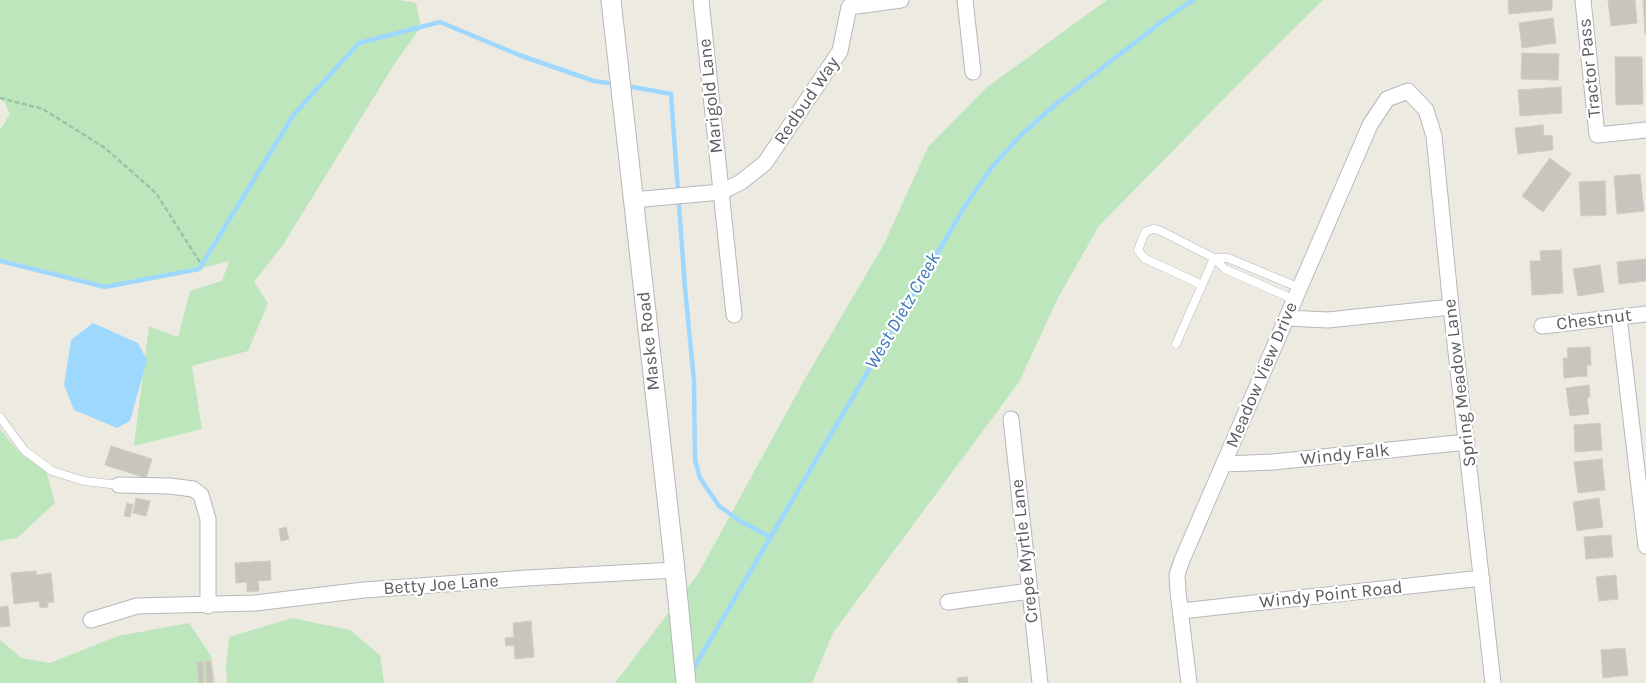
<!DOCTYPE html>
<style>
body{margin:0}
canvas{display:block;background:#edeae1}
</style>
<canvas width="1646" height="683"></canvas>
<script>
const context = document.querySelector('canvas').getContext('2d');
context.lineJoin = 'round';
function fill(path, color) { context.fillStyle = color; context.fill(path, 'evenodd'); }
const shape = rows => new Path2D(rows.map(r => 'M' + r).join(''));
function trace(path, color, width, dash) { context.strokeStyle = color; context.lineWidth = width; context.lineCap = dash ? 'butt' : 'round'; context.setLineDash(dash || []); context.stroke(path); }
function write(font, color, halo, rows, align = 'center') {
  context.font = font + ' Karla,sans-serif'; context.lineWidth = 4.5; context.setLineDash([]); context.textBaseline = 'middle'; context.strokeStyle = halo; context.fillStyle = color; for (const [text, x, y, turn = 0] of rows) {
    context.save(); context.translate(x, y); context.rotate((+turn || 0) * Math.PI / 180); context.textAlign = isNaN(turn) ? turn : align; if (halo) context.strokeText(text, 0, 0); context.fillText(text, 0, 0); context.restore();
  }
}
const green = shape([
 [0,0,400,0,416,3,421,27,395,63,283,245,254,282,268,303,248,351,192,366,202,429,134,446,149,326,178,337,190,291,222,281,229,261,199,269,105,287,0,261,0,130,10,114,2,97,0,98],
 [1107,0,1323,0,1264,58,1099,226,1058,298,1019,382,833,633,812,683,615,683,698,574,806,377,884,244,928,147,987,87],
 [0,429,20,453,46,470,55,503,17,538,0,541],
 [292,618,350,630,380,655,384,683,227,683,226,665,229,637],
 [189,623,211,656,215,683,0,683,0,640,22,658,50,663,118,636]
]);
const water = shape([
 [93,323,138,343,147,360,130,421,117,428,74,410,64,385,71,340]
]);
const stream = shape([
 [633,87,671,94,685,288,694,381,695,460,700,478,719,506,740,521,770,537],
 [0,261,105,287,199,269,294,114,359,43,440,22,519,55,594,81,608,83],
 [692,671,965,206,992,167,1021,135,1056,104,1160,23,1193,0]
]);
const building = shape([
 [1508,0,1552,0,1552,10,1509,14,1508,0],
 [1608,0,1635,0,1637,23,1611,26,1608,0],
 [1643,0,1646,0,1646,34,1645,34,1643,0],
 [1553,18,1556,43,1522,48,1519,23,1553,18],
 [1522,53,1559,54,1558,80,1521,79,1522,53],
 [1615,57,1642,57,1643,104,1616,105,1615,57],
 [1561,87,1562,113,1520,116,1518,90,1561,87],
 [1543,125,1544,136,1552,135,1553,150,1518,154,1515,128,1543,125],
 [1550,158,1571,174,1543,212,1522,196,1550,158],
 [1640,174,1644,211,1617,214,1614,176,1640,174],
 [1605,181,1606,215,1581,216,1579,182,1605,181],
 [1561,250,1563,293,1532,295,1530,261,1541,261,1540,251,1561,250],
 [1646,259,1646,281,1619,284,1617,262,1646,259],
 [1600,265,1604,292,1578,296,1573,269,1600,265],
 [1590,347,1591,365,1587,365,1587,376,1564,378,1563,358,1568,358,1567,348,1590,347],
 [1589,385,1590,397,1587,398,1589,414,1570,416,1566,388,1589,385],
 [1600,423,1602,450,1575,452,1574,425,1600,423],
 [111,446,152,459,146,478,105,465,111,446],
 [1602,459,1605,490,1578,493,1574,462,1602,459],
 [136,498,150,501,146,516,133,513,136,498],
 [1599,498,1603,527,1577,531,1573,502,1599,498],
 [127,503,133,505,130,517,124,516,127,503],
 [286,527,289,539,281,541,279,529,286,527],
 [1611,535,1613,557,1586,559,1584,537,1611,535],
 [270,561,271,580,258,581,259,591,247,592,247,582,236,583,235,563,270,561],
 [36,571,36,575,51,573,54,602,47,603,48,607,40,608,39,601,14,604,11,573,36,571],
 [1616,575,1618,599,1599,601,1596,577,1616,575],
 [8,606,10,626,0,627,0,607,8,606],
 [531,621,534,657,515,659,514,645,506,646,505,638,514,637,513,623,531,621],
 [1625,648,1628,675,1603,678,1601,650,1625,648],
 [211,661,213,683,207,683,205,662,211,661],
 [197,662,203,662,204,683,199,683,197,662],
 [967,677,968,683,958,683,957,678,967,677]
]);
const path = shape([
 [0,98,43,109,105,148,156,193,201,264]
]);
const service = shape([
 [1214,258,1228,258,1300,288],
 [1202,285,1144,258,1138,250,1145,232,1153,229,1159,230,1214,258,1225,269,1295,300],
 [1176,344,1214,258],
 [0,417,24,450,52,471,84,481,119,485]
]);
const minor = shape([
 [701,0,734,315],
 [965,0,973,72],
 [1583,0,1597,135,1646,130],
 [633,200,721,192,741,182,765,163,840,51,849,7,901,0],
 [1619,317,1646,546],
 [1287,318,1328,320,1451,307],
 [1542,326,1646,314],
 [1011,419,1040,683],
 [1224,464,1273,462,1467,442],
 [119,485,170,486,193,489,201,495,208,519,208,606],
 [948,602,1030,591],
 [1181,611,1482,578],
 [91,620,137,606,255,603,364,590,527,578,675,570],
 [1189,683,1178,592,1177,575,1182,560,1370,125,1387,99,1408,91,1426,110,1434,136,1451,307,1493,683]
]);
const tertiary = shape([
 [611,0,675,570,686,683]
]);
const streetNames = [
 ["Tractor Pass",1590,68,-96],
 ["Marigold Lane",711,96,-96],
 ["Redbud Way",807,101,-56],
 ["Chestnut",1594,320,-7],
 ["Maske Road",649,341,-96],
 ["Meadow View Drive",1262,375,-67],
 ["Spring Meadow Lane",1460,383,-97],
 ["Windy Falk",1345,455,-6],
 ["Crepe Myrtle Lane",1025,551,-96],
 ["Betty Joe Lane",441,585,-4],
 ["Windy Point Road",1331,595,-6]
];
const waterNames = [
 ["West Dietz Creek",903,311,-60]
];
fill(green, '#bee6bd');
fill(water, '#9fd8ff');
trace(stream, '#9fd8ff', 4.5);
fill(building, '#c8c5be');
trace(building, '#d2ccbf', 1);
trace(service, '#b4b8bc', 9);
trace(minor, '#b4b8bc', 17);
trace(tertiary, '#b4b8bc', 21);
trace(path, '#96c7a2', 2.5, [5, 2.5]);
trace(service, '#fff', 8);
trace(minor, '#fff', 15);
trace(tertiary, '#fff', 19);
write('18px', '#5a5e62', '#fff', streetNames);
write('italic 19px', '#3b78b3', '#fff', waterNames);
</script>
